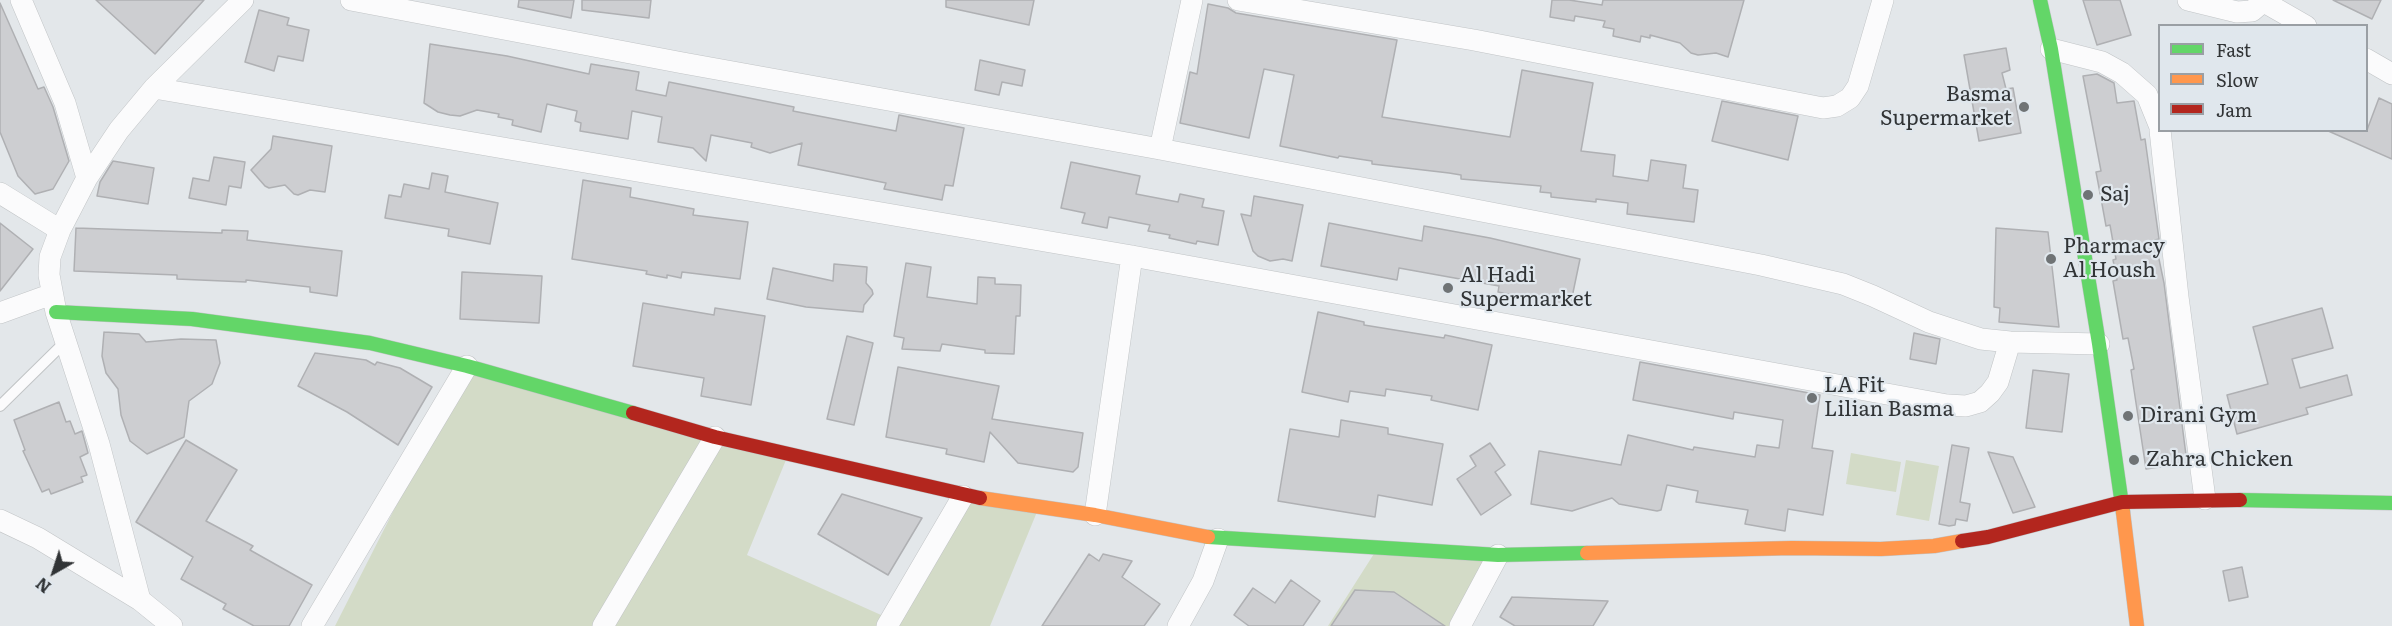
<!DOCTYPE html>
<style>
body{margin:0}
#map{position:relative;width:2392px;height:626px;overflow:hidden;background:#e3e7ea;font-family:Literata,serif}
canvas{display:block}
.legend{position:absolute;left:2158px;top:24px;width:210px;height:108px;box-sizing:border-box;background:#e0e7ed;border:2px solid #9a9fa4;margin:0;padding:8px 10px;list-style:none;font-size:18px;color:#313436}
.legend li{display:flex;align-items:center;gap:12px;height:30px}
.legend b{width:30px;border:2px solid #9a9fa4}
.north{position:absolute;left:24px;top:542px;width:60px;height:60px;-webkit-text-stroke:4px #e0e7ed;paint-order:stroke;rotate:219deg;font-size:16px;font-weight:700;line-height:24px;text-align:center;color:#313436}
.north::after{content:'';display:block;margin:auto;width:21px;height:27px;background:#313436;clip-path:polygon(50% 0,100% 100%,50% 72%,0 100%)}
</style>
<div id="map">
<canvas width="2392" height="626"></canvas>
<ul class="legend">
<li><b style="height:8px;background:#63d668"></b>Fast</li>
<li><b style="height:8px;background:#ff974d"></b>Slow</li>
<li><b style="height:8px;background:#b3261e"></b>Jam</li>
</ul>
<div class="north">N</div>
</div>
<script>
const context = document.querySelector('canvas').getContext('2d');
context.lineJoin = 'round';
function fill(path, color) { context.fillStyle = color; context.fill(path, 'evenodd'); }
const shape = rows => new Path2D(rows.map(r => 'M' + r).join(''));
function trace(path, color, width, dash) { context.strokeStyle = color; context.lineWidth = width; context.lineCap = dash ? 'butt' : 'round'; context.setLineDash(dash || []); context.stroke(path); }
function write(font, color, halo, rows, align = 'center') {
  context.font = font + ' Literata,serif'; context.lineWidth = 4.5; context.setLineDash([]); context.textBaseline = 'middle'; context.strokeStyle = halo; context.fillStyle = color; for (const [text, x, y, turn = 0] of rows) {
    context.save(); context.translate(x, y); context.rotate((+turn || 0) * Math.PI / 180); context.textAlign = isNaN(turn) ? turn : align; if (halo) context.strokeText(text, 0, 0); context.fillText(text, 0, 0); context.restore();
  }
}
const green = shape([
 [467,366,788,455,747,555,890,619,963,496,1039,507,990,626,335,626],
 [1851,453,1901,462,1896,492,1846,484],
 [1906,460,1939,466,1929,521,1896,515],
 [1377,549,1498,555,1460,626,1328,626]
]);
const building = shape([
 [96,0,204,0,155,54,96,0],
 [519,0,574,0,571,18,518,7,519,0],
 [582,0,651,0,649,18,582,10,582,0],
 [946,0,1034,0,1029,25,946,7,946,0],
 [1552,0,1569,0,1602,5,1603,0,1744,0,1728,57,1716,53,1698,55,1691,53,1680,43,1650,35,1650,38,1641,36,1640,42,1613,36,1614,29,1603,27,1605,21,1575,16,1574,21,1550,17,1552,0],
 [2083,0,2120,0,2131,35,2097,45,2083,0],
 [2333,0,2381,0,2372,19,2333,0],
 [0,3,38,89,44,87,53,107,69,161,53,189,35,194,18,176,0,132,0,3],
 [1208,4,1228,8,1236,13,1397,40,1382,117,1510,137,1522,70,1593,83,1581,151,1615,155,1613,176,1648,181,1651,160,1686,165,1683,188,1698,190,1694,222,1627,214,1628,203,1596,199,1596,202,1551,197,1551,193,1540,192,1541,186,1461,179,1461,175,1449,173,1372,164,1372,161,1339,156,1338,158,1280,146,1294,75,1264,69,1249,138,1180,123,1190,72,1197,74,1208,4],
 [259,10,289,18,287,25,309,30,303,61,278,56,274,71,245,62,259,10],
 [430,44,507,56,589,74,591,64,639,72,636,90,666,96,669,82,794,107,793,111,896,131,899,115,964,128,953,186,945,185,942,200,884,189,886,183,798,165,802,143,770,153,751,147,752,143,711,135,706,161,693,148,658,142,662,117,632,111,628,139,580,131,581,123,575,121,577,111,547,104,541,132,512,125,513,120,498,117,499,114,477,110,460,116,450,115,438,112,424,103,430,44],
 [2006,48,2010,70,2002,73,2006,89,2013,88,2021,133,1979,141,1964,55,2006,48],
 [980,60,1025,70,1022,86,1002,82,999,95,975,90,980,60],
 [2097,74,2114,83,2117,103,2134,101,2141,140,2145,139,2159,239,2155,240,2164,283,2187,463,2146,469,2131,370,2134,369,2128,338,2123,339,2113,281,2117,280,2113,260,2116,259,2110,225,2106,226,2100,193,2096,172,2101,171,2083,76,2097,74],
 [2379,98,2392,104,2392,159,2326,130,2367,130,2379,98],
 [1722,101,1798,116,1788,160,1712,141,1722,101],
 [273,136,332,146,325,192,310,190,298,195,294,194,285,185,269,188,265,186,251,170,271,149,273,136],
 [214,157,245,162,241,188,229,186,226,205,189,198,193,178,209,181,214,157],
 [113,161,154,168,148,204,97,196,100,182,113,161],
 [1071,162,1140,176,1136,194,1178,202,1180,194,1204,199,1202,207,1224,211,1218,245,1197,241,1196,244,1169,238,1170,235,1148,231,1150,225,1109,217,1107,228,1082,223,1085,213,1061,208,1071,162],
 [432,173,448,176,445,192,498,203,490,244,448,236,449,229,385,218,389,195,401,197,404,184,429,189,432,173],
 [583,180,631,188,630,197,694,209,693,215,748,222,740,279,682,272,681,278,667,275,667,278,646,274,647,271,572,259,583,180],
 [1254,196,1303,205,1292,261,1283,259,1270,261,1258,256,1253,251,1241,214,1251,216,1254,196],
 [0,223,33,249,0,291,0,223],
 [1329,223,1422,241,1424,226,1490,238,1580,259,1570,307,1545,302,1531,304,1518,296,1498,292,1499,286,1399,268,1397,280,1321,266,1329,223],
 [76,228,222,233,222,230,248,231,247,240,342,251,337,296,310,292,310,287,246,280,246,282,177,279,177,275,74,271,76,228],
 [1996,228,2048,232,2059,327,1999,322,2000,308,1994,307,1996,228],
 [906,263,931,267,927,297,977,304,978,277,995,278,995,284,1021,285,1020,316,1016,316,1014,354,985,353,985,350,942,344,940,351,902,349,904,338,894,336,906,263],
 [834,264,867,267,866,283,872,290,873,294,864,305,863,312,806,307,767,299,773,268,833,281,834,264],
 [462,272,542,276,539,323,460,319,462,272],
 [643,303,714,315,715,308,765,316,751,405,701,396,704,378,633,366,643,303],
 [2322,308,2333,348,2292,359,2300,388,2347,375,2352,395,2306,408,2308,414,2237,434,2227,395,2268,384,2253,327,2322,308],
 [1318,312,1364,322,1364,325,1444,338,1445,335,1492,345,1478,410,1431,400,1432,396,1386,389,1385,396,1350,391,1348,402,1302,392,1318,312],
 [104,332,139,334,146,342,181,339,216,340,220,363,212,384,189,401,184,437,147,454,130,441,121,415,118,389,106,373,102,356,104,332],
 [1914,333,1940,339,1936,364,1910,359,1914,333],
 [847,336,873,343,854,425,827,419,847,336],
 [315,353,366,360,375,365,377,362,400,368,432,387,398,445,347,412,298,386,315,353],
 [1640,362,1820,395,1812,448,1833,451,1823,515,1788,509,1785,531,1745,524,1748,510,1696,502,1698,491,1667,485,1661,510,1657,511,1619,504,1612,498,1572,511,1531,504,1539,451,1621,465,1628,435,1693,450,1694,447,1755,457,1757,445,1779,448,1783,420,1734,412,1733,419,1633,400,1640,362],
 [898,367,999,386,992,419,1083,433,1078,467,1073,472,1018,463,990,432,984,462,946,454,947,449,886,437,898,367],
 [2033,370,2069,374,2062,432,2026,428,2033,370],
 [59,402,66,422,70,421,75,434,82,431,88,453,80,457,87,475,81,477,83,482,51,494,49,489,42,492,23,451,25,450,14,420,59,402],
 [1341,420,1388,428,1388,434,1443,444,1432,505,1378,495,1375,517,1278,501,1290,429,1339,437,1341,420],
 [186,440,237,470,206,521,253,546,250,550,312,585,289,626,254,626,223,609,226,604,181,579,193,557,136,522,186,440],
 [1490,443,1505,465,1495,472,1511,495,1481,515,1457,479,1476,466,1470,456,1490,443],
 [1952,445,1969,448,1960,502,1970,504,1967,521,1956,519,1955,525,1949,526,1939,524,1952,445],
 [1988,452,2013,457,2035,507,2013,513,1988,452],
 [842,494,922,518,888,575,818,534,842,494],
 [1089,554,1099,561,1103,554,1132,561,1122,577,1160,604,1144,626,1042,626,1089,554],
 [2242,567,2248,597,2229,601,2223,571,2242,567],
 [1291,580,1320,601,1303,626,1249,626,1234,615,1253,588,1275,603,1291,580],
 [1355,590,1394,592,1445,626,1331,626,1355,590],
 [1512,597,1608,601,1593,626,1515,626,1500,617,1512,597]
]);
const lane = shape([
 [0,406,65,342]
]);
const street = shape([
 [21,0,65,103,87,178],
 [351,0,683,63,1160,149,1761,265,1843,284,1873,296,1929,322,1981,339,2010,342,2099,344],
 [1238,0,1474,40,1823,108,1837,106,1850,98,1858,86,1883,0],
 [2188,0,2237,12,2252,11,2265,0],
 [2264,2,2306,26],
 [2051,49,2102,62,2122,73,2147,95,2160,127],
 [2366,59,2392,74],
 [154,88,1132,256,1947,405,1966,406,1980,402,1990,393,1998,382,2010,342],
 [2160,130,2178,297,2205,499],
 [1160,149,1192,0],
 [0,193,60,230],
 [0,313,52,294],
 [1095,515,1132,256],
 [0,520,38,538,140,600,172,626],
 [140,600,99,444,56,312,49,275,50,257,60,230,87,178,119,130,154,88,243,0],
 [312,626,467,366],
 [603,626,715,437],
 [887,626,963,496],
 [1178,626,1203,581,1218,539],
 [1460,626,1498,555]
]);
const fast = shape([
 [2040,0,2051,49,2099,344,2123,512],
 [56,312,192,319,370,343,467,366,633,413],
 [2240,500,2392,503],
 [1208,537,1498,555,1587,553]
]);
const slow = shape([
 [980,498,1095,515,1208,537],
 [2123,512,2137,626],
 [1587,553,1792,548,1881,549,1934,546,1962,541]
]);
const jam = shape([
 [633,413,715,437,980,498],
 [1962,541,1988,537,2122,502,2240,500]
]);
const markers = [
 [2024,107,6,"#6f7375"],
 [2088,195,6,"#6f7375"],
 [2051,259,6,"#6f7375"],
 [1448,288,6,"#6f7375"],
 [1812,398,6,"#6f7375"],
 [2128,416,6,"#6f7375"],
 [2134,460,6,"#6f7375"]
];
const poiNames = [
 ["Basma",2012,95,"right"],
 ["Supermarket",2012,119,"right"],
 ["Saj",2100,195],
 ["Pharmacy",2063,247],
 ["Al Housh",2063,271],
 ["Al Hadi",1460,276],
 ["Supermarket",1460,300],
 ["LA Fit",1824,386],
 ["Lilian Basma",1824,410],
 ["Dirani Gym",2140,416],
 ["Zahra Chicken",2146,460]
];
fill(green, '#d3dbc7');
fill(building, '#cdced1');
trace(building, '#afb0b3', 1.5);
trace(lane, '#c1c4c6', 12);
trace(street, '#c1c4c6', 22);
trace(fast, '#c1c4c6', 15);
trace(slow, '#c1c4c6', 15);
trace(jam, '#c1c4c6', 15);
trace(lane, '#fbfbfc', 10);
trace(street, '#fbfbfc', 21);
trace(fast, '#63d668', 14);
trace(slow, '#ff974d', 14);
trace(jam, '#b3261e', 14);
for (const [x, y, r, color] of markers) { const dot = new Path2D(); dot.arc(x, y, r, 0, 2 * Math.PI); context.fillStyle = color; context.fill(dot); trace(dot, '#e0e7ed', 2); }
write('21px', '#313436', '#e0e7ed', poiNames, 'left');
</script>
